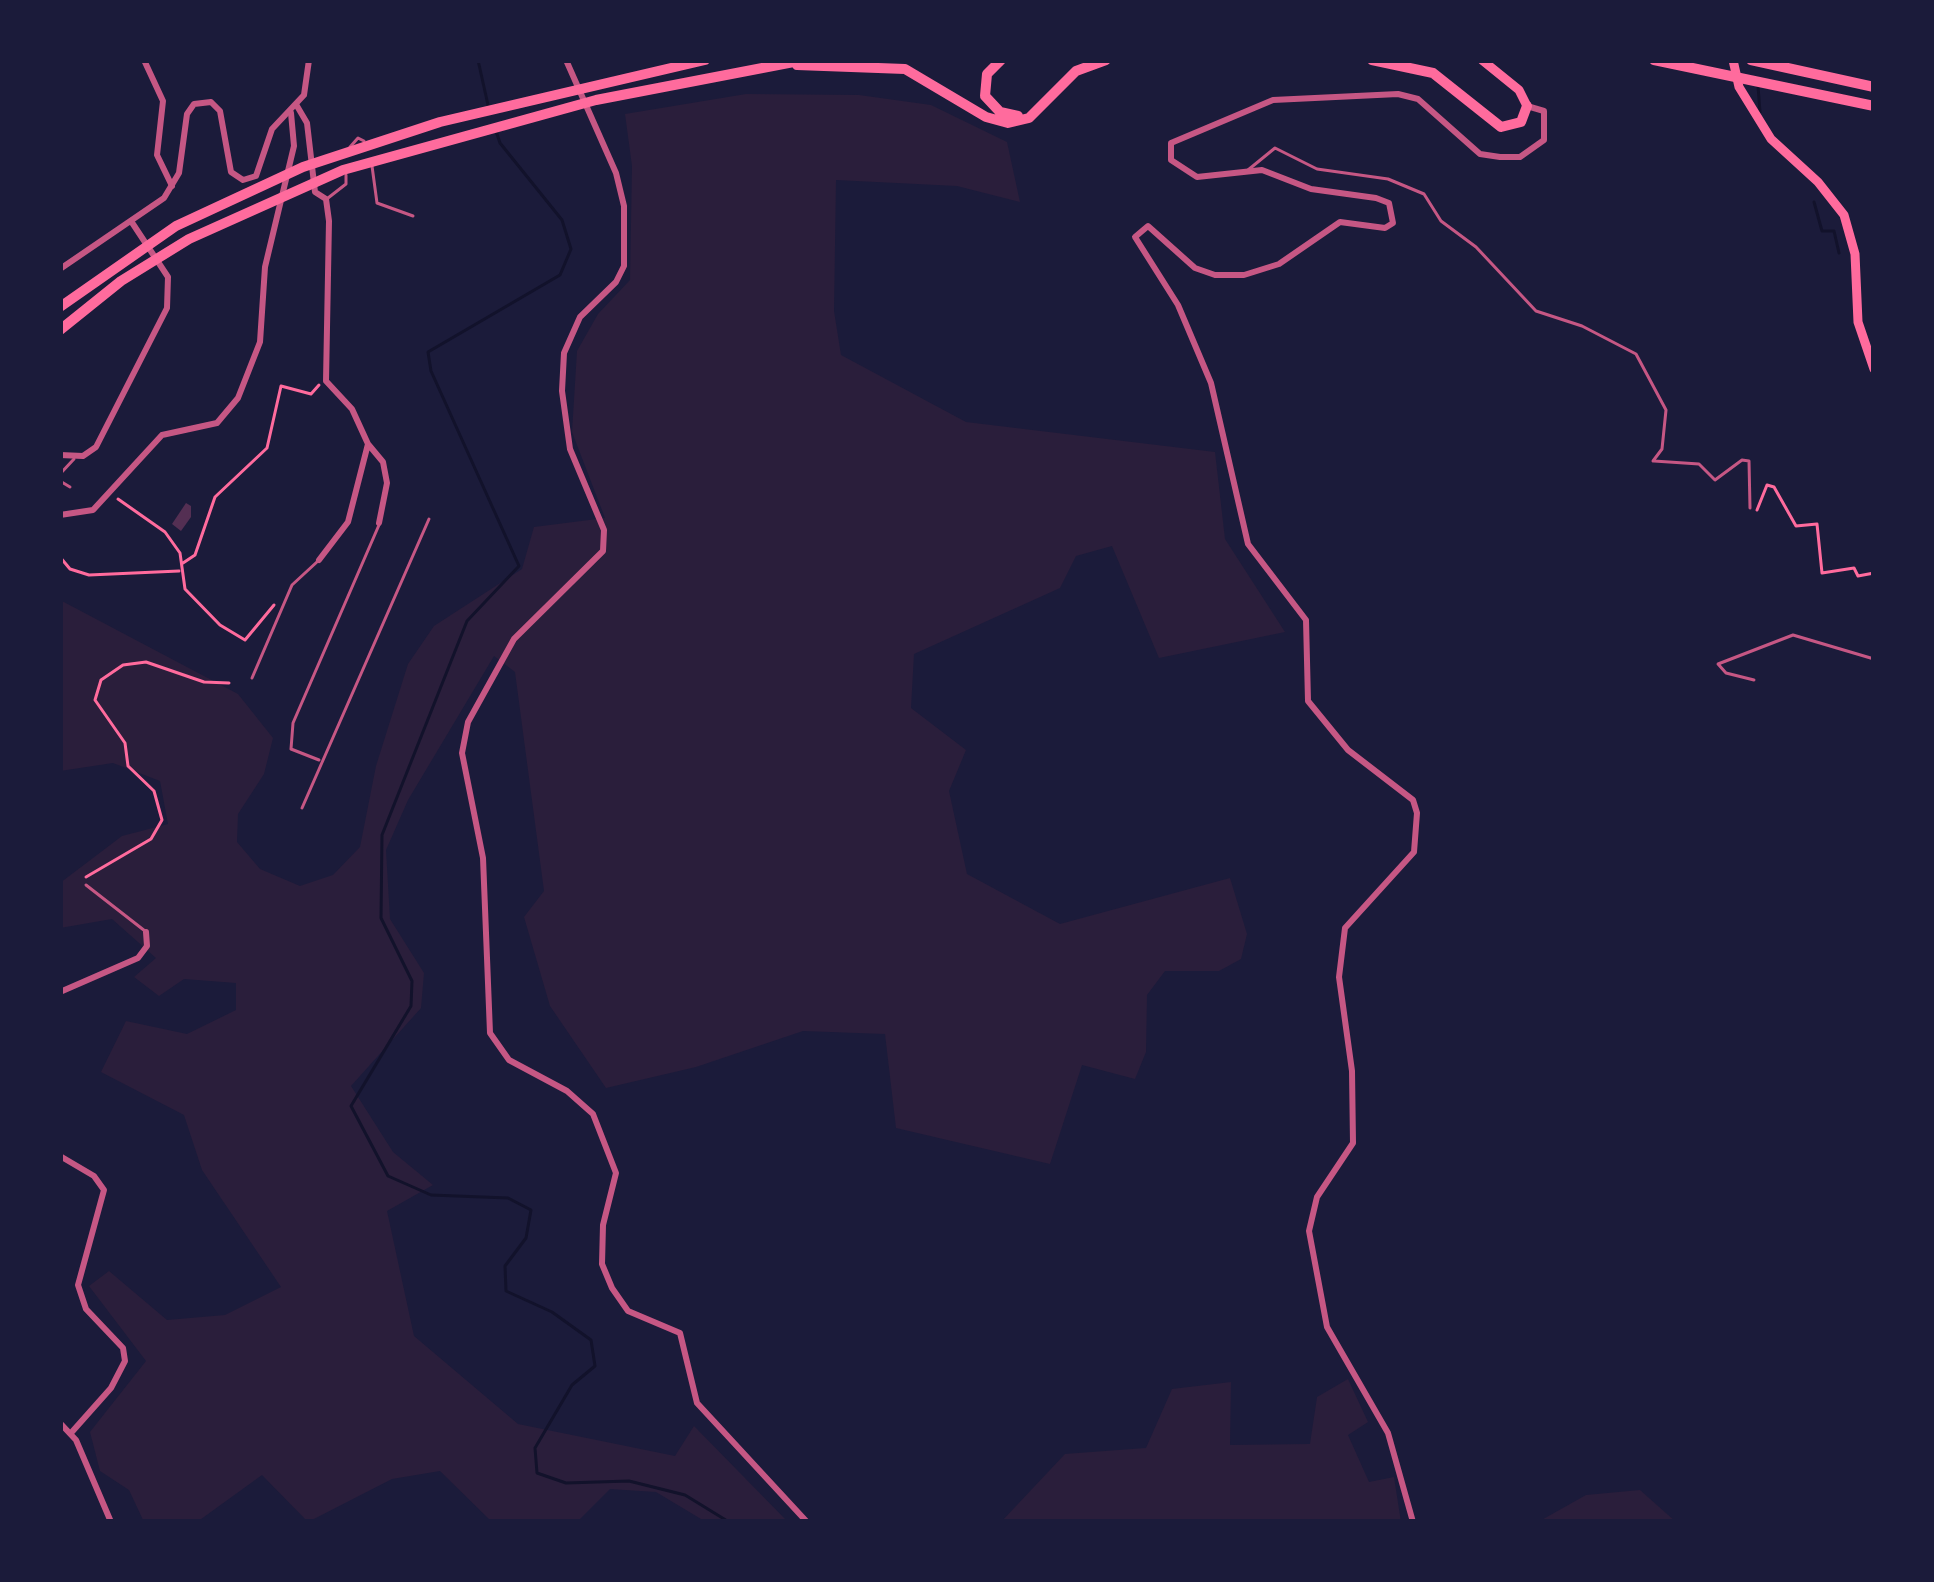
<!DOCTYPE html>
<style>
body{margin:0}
#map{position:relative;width:1934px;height:1582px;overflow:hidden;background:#1b1b3a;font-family:Raleway,sans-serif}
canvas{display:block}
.frame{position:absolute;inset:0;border:63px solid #1b1b3a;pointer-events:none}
</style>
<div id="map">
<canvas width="1934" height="1582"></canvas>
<div class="frame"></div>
</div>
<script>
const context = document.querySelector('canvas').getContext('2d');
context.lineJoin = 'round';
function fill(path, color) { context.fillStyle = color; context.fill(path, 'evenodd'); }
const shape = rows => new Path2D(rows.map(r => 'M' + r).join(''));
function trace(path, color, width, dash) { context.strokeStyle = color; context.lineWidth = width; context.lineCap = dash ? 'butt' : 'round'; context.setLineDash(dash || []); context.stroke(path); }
const green = shape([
 [746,94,859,95,931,105,1007,142,1020,202,957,186,836,180,834,311,841,355,966,422,1215,452,1225,539,1285,632,1159,658,1112,546,1076,556,1060,588,914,654,911,708,966,750,949,791,967,874,1060,924,1230,878,1247,934,1241,959,1219,971,1165,971,1147,995,1146,1052,1135,1079,1082,1065,1050,1164,896,1128,885,1034,803,1031,696,1067,606,1088,550,1006,524,917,544,891,515,672,494,656,408,800,386,850,390,919,424,973,421,1008,351,1086,393,1152,433,1185,387,1211,414,1336,518,1424,675,1456,694,1426,788,1522,706,1522,656,1492,610,1489,577,1522,492,1522,440,1471,392,1479,308,1522,262,1475,197,1522,144,1522,129,1490,100,1471,90,1432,146,1361,89,1286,109,1271,167,1320,225,1315,281,1287,202,1170,184,1115,101,1072,126,1021,187,1034,236,1010,236,983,184,979,159,996,134,977,156,958,112,919,60,928,60,883,122,836,168,824,160,781,113,763,60,771,60,600,238,694,273,738,264,774,238,814,237,842,260,869,300,886,333,875,360,847,376,766,408,664,434,626,522,569,534,527,605,518,572,432,577,351,598,314,630,280,632,166,625,114],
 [1348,1379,1368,1422,1348,1435,1369,1482,1394,1477,1401,1522,1001,1522,1065,1454,1146,1448,1172,1389,1231,1382,1230,1445,1310,1444,1317,1397],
 [1640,1490,1676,1522,1538,1522,1586,1495]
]);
const stream = shape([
 [478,60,488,105],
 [1758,86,1760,112],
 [496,131,500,143,562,220,571,249,560,275,428,352,431,371,519,566,467,621,382,835,381,918,412,981,411,1006,351,1106,388,1176,431,1195,508,1198,531,1210,526,1238,505,1266,506,1291,552,1312,591,1340,595,1366,572,1385,535,1448,537,1473,566,1483,629,1481,685,1495,729,1522],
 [1814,202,1822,231,1834,231,1839,253]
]);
const building = shape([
 [186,503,191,506,191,517,181,531,172,524]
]);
const path = shape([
 [118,499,165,532,180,553,185,589,220,625,245,640,274,605],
 [1757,510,1767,485,1774,487,1796,526,1817,524,1822,573,1854,568,1858,576,1874,573],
 [60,557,70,569,89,575,179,571],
 [183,563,195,555,215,497,267,448,281,386,311,394,319,385],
 [86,877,151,839,162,820,154,791,128,766,125,743,95,700,101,680,123,665,146,662,204,682,229,683]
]);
const service = shape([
 [350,147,358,138,364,141],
 [372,166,377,203,413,216],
 [1248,170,1275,148,1317,169,1388,179,1424,194,1441,221,1476,247,1536,311,1582,326,1636,354,1666,410,1662,449,1653,461],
 [328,198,346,184,346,175],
 [1654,461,1699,464,1715,480,1742,460,1749,461,1750,508],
 [60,474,74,459],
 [60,481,70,487],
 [252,678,292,585,318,561],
 [1754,680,1726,673,1718,664,1793,635,1874,659],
 [319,760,291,749,293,723,379,525],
 [302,808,429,519],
 [86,885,145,931]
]);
const minor = shape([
 [144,60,163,101,157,155,172,186],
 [566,60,616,173,624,206,624,266,616,282,580,317,564,353,562,391,570,449,604,530,603,551,514,639,468,722,462,753,483,858,490,1033,509,1060,567,1091,593,1114,616,1173,603,1225,602,1264,612,1288,628,1311,680,1333,697,1403,807,1522],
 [297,106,307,123,315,192,326,199,329,221,326,381,352,409,368,444,348,522,319,560],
 [368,444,383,462,387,483,379,523],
 [60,455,83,456,96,447,167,308,168,277,131,221],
 [60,515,93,510,162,435,217,423,238,398,260,342,265,267,294,146,291,113],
 [60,992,138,958,147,946,146,932],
 [60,1156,94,1176,104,1190,78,1285,86,1309,123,1348,125,1361,111,1388,71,1433],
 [60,1423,76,1440,111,1522]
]);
const tertiary = shape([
 [60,269,164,198,179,173,187,114,194,104,211,102,220,111,231,172,243,180,256,176,272,129,304,95,309,60],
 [1413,1522,1388,1433,1327,1327,1309,1231,1317,1197,1353,1143,1352,1071,1339,977,1345,928,1414,852,1417,813,1413,800,1348,750,1308,701,1306,620,1248,544,1211,383,1178,305,1135,237,1148,226,1195,268,1215,275,1244,275,1279,264,1340,222,1385,228,1393,223,1389,203,1376,198,1311,189,1262,170,1197,177,1171,160,1171,143,1273,100,1398,94,1418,99,1480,154,1500,157,1520,157,1544,140,1544,111,1527,106]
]);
const primary = shape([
 [1482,60,1519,90,1527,106],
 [1733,60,1739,87,1771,139,1818,182,1844,215,1855,254,1858,322,1874,369]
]);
const motorway = shape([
 [1001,60,987,74,985,96,1000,112,1018,116],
 [1372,60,1433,73,1501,127,1521,122,1527,106],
 [1654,60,1874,106],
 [1751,60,1874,87],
 [797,65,905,69,986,117,1008,123,1029,118,1076,71,1106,60],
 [60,307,176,226,303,167,440,122,705,60],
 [60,330,121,281,189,239,343,170,596,100,804,60]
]);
fill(green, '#2a1e3b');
trace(stream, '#12122b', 3);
fill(building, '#542f53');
trace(path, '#ff6b9d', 3);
trace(service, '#c65784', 3);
trace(minor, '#c65784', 6);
trace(tertiary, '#c65784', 6);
trace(primary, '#ff6b9d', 9);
trace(motorway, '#ff6b9d', 10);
</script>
